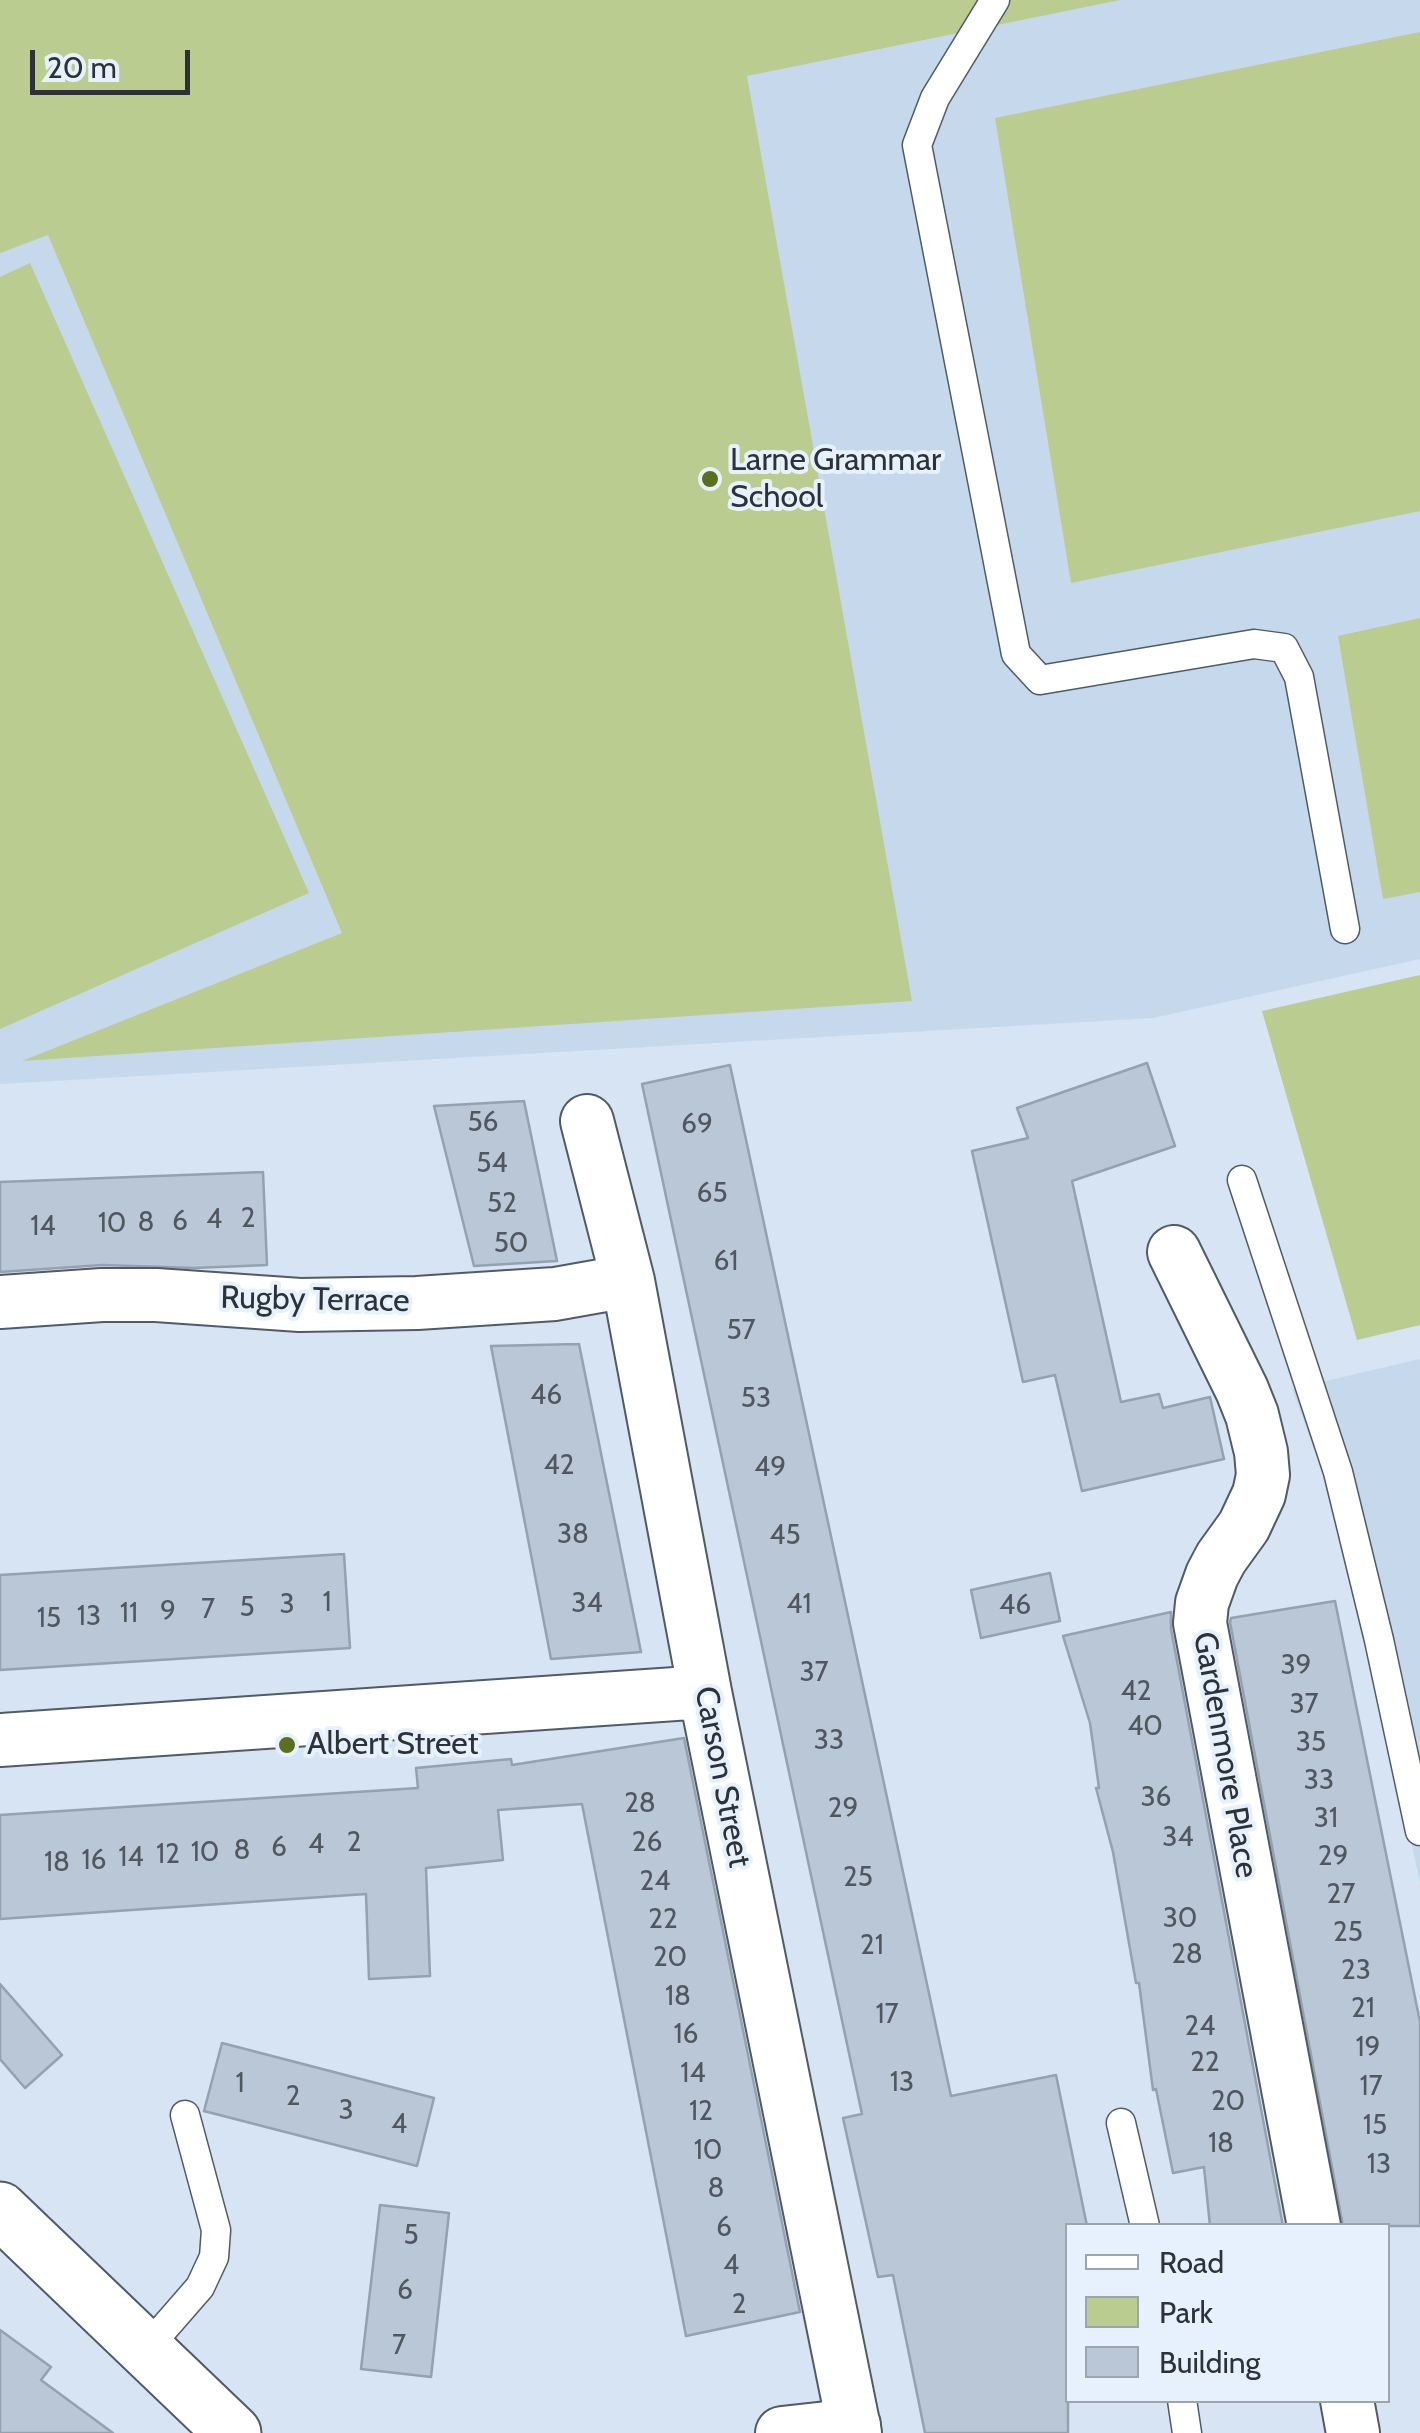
<!DOCTYPE html>
<style>
body{margin:0}
#map{position:relative;width:1420px;height:2433px;overflow:hidden;background:#d6e4f3;font-family:Cabin,sans-serif}
canvas{display:block}
.legend{position:absolute;left:1065px;top:2223px;width:325px;height:180px;box-sizing:border-box;background:#e6f1fd;border:2px solid #9ca5ae;margin:0;padding:12px 18px;list-style:none;font-size:30px;color:#2c3237}
.legend li{display:flex;align-items:center;gap:20px;height:50px}
.legend b{width:50px;border:2px solid #9ca5ae}
.scale{position:absolute;left:30px;top:50px;width:160px;height:45px;box-sizing:border-box;border:5px solid #2c3237;border-top:0;padding-left:12px;font-size:30px;line-height:35px;white-space:nowrap;color:#2c3237;-webkit-text-stroke:8px #e6f1fd;paint-order:stroke}
</style>
<div id="map">
<canvas width="1420" height="2433"></canvas>
<ul class="legend">
<li><b style="height:12px;background:#fff"></b>Road</li>
<li><b style="height:28px;background:#bacc8f"></b>Park</li>
<li><b style="height:28px;background:#bac7d6"></b>Building</li>
</ul>
<div class="scale">20 m</div>
</div>
<script>
const context = document.querySelector('canvas').getContext('2d');
context.lineJoin = 'round';
function fill(path, color) { context.fillStyle = color; context.fill(path, 'evenodd'); }
const shape = rows => new Path2D(rows.map(r => 'M' + r).join(''));
function trace(path, color, width, dash) { context.strokeStyle = color; context.lineWidth = width; context.lineCap = dash ? 'butt' : 'round'; context.setLineDash(dash || []); context.stroke(path); }
function write(font, color, halo, rows, align = 'center') {
  context.font = font + ' Cabin,sans-serif'; context.lineWidth = 8; context.setLineDash([]); context.textBaseline = 'middle'; context.strokeStyle = halo; context.fillStyle = color; for (const [text, x, y, turn = 0] of rows) {
    context.save(); context.translate(x, y); context.rotate((+turn || 0) * Math.PI / 180); context.textAlign = isNaN(turn) ? turn : align; if (halo) context.strokeText(text, 0, 0); context.fillText(text, 0, 0); context.restore();
  }
}
const built = shape([
 [0,0,1420,0,1420,959,1153,1018,0,1084],
 [1420,1359,1420,1883,1347,1539,1292,1389]
]);
const green = shape([
 [0,0,1120,0,747,76,912,1001,22,1061,342,933,48,235,0,253],
 [1420,32,1420,511,1071,583,995,118],
 [30,263,309,893,0,1029,0,277],
 [1420,618,1420,892,1383,899,1338,636],
 [1420,975,1420,1325,1357,1340,1262,1011]
]);
const building = shape([
 [1147,1063,1175,1146,1072,1181,1121,1402,1159,1394,1163,1408,1210,1397,1224,1459,1082,1491,1055,1375,1023,1382,972,1151,1028,1138,1017,1108,1147,1063],
 [730,1065,951,2096,1056,2075,1087,2226,1068,2226,1068,2433,925,2433,893,2275,878,2277,843,2118,862,2114,642,1084,730,1065],
 [524,1101,557,1261,474,1266,434,1106,524,1101],
 [263,1172,267,1265,195,1268,102,1265,0,1272,0,1182,263,1172],
 [579,1344,641,1652,551,1659,491,1346,579,1344],
 [344,1554,350,1648,0,1670,0,1575,344,1554],
 [1050,1573,1060,1621,981,1638,971,1590,1050,1573],
 [1335,1601,1420,2022,1420,2226,1343,2226,1230,1622,1231,1618,1335,1601],
 [1171,1612,1171,1629,1283,2226,1210,2226,1204,2167,1173,2173,1156,2089,1153,2090,1139,1983,1136,1983,1113,1852,1096,1788,1099,1788,1090,1723,1063,1636,1171,1612],
 [684,1738,800,2312,686,2336,582,1804,498,1810,503,1860,426,1868,430,1976,369,1979,366,1894,0,1919,0,1815,418,1788,416,1768,511,1759,512,1765,684,1738],
 [0,1984,62,2055,25,2088,0,2059,0,1984],
 [222,2043,434,2098,417,2166,204,2111,222,2043],
 [380,2205,449,2213,431,2377,361,2369,380,2205],
 [0,2330,51,2367,41,2380,113,2433,0,2433,0,2330]
]);
const service = shape([
 [995,0,935,98,917,145,1016,654,1040,680,1254,644,1284,648,1299,677,1345,929],
 [1242,1180,1338,1472,1379,1640,1420,1831],
 [1121,2123,1145,2226],
 [146,2349,200,2287,214,2257,216,2230,185,2115],
 [1182,2400,1187,2433]
]);
const minor = shape([
 [587,1121,628,1281,705,1692,855,2433],
 [1174,1252,1242,1390,1252,1415,1261,1452,1263,1475,1259,1494,1244,1526,1221,1558,1212,1575,1202,1603,1200,1623,1314,2226],
 [0,1302,102,1295,156,1295,300,1305,417,1303,555,1294,628,1281],
 [0,1740,705,1692],
 [1347,2400,1353,2433],
 [782,2433,854,2425]
]);
const tertiary = shape([
 [0,2210,233,2433]
]);
const markers = [
 [710,479,10,"#5b6f1d"],
 [287,1745,10,"#5b6f1d"]
];
const numberNames = [
 ["56",483,1123],
 ["69",697,1125],
 ["54",492,1164],
 ["65",712,1194],
 ["52",502,1204],
 ["2",248,1219],
 ["4",214,1220],
 ["6",180,1222],
 ["8",146,1223],
 ["10",112,1224],
 ["14",43,1227],
 ["50",511,1244],
 ["61",726,1262],
 ["57",741,1331],
 ["46",546,1396],
 ["53",756,1399],
 ["42",559,1466],
 ["49",770,1468],
 ["38",573,1535],
 ["45",785,1536],
 ["1",327,1603],
 ["34",587,1604],
 ["3",287,1605],
 ["41",799,1605],
 ["46",1015,1606],
 ["5",247,1608],
 ["7",208,1610],
 ["9",168,1612],
 ["11",129,1614],
 ["13",89,1617],
 ["15",49,1619],
 ["39",1296,1666],
 ["37",814,1673],
 ["42",1136,1692],
 ["37",1304,1705],
 ["40",1145,1727],
 ["33",829,1741],
 ["35",1311,1743],
 ["33",1319,1781],
 ["36",1156,1798],
 ["28",640,1804],
 ["29",843,1809],
 ["31",1326,1819],
 ["34",1178,1838],
 ["2",354,1843],
 ["26",647,1843],
 ["4",316,1845],
 ["6",279,1848],
 ["8",242,1851],
 ["10",205,1853],
 ["12",168,1855],
 ["29",1333,1857],
 ["14",131,1858],
 ["16",94,1861],
 ["18",57,1863],
 ["25",858,1878],
 ["24",655,1882],
 ["27",1341,1895],
 ["30",1180,1919],
 ["22",663,1920],
 ["25",1348,1933],
 ["21",872,1946],
 ["28",1187,1955],
 ["20",670,1958],
 ["23",1356,1971],
 ["18",678,1997],
 ["21",1363,2009],
 ["17",887,2015],
 ["24",1200,2027],
 ["16",686,2035],
 ["19",1368,2048],
 ["22",1205,2063],
 ["14",693,2074],
 ["13",902,2083],
 ["1",240,2084],
 ["17",1371,2087],
 ["2",293,2097],
 ["20",1228,2102],
 ["3",346,2111],
 ["12",701,2112],
 ["4",399,2125],
 ["15",1375,2126],
 ["18",1221,2144],
 ["10",708,2151],
 ["13",1379,2165],
 ["8",716,2189],
 ["6",724,2228],
 ["5",411,2236],
 ["4",731,2266],
 ["6",405,2291],
 ["2",739,2305],
 ["7",399,2346]
];
const poiNames = [
 ["Larne Grammar",730,461],
 ["School",730,498],
 ["Albert Street",307,1745]
];
const streetNames = [
 ["Rugby Terrace",315,1300,1],
 ["Gardenmore Place",1225,1755,80],
 ["Carson Street",722,1777,79]
];
fill(built, '#c6d8ec');
fill(green, '#bacc8f');
fill(building, '#bac7d6');
trace(building, '#94a1af', 2.5);
trace(service, '#4f5b67', 31);
trace(minor, '#4f5b67', 56);
trace(tertiary, '#4f5b67', 59);
trace(service, '#fff', 28);
trace(minor, '#fff', 52);
trace(tertiary, '#fff', 55);
for (const [x, y, r, color] of markers) { const dot = new Path2D(); dot.arc(x, y, r, 0, 2 * Math.PI); context.fillStyle = color; context.fill(dot); trace(dot, '#e6f1fd', 4); }
write('28px', '#50575f', null, numberNames);
write('32px', '#2c3237', '#e6f1fd', poiNames, 'left');
write('32px', '#2c3237', '#e6f1fd', streetNames);
</script>
